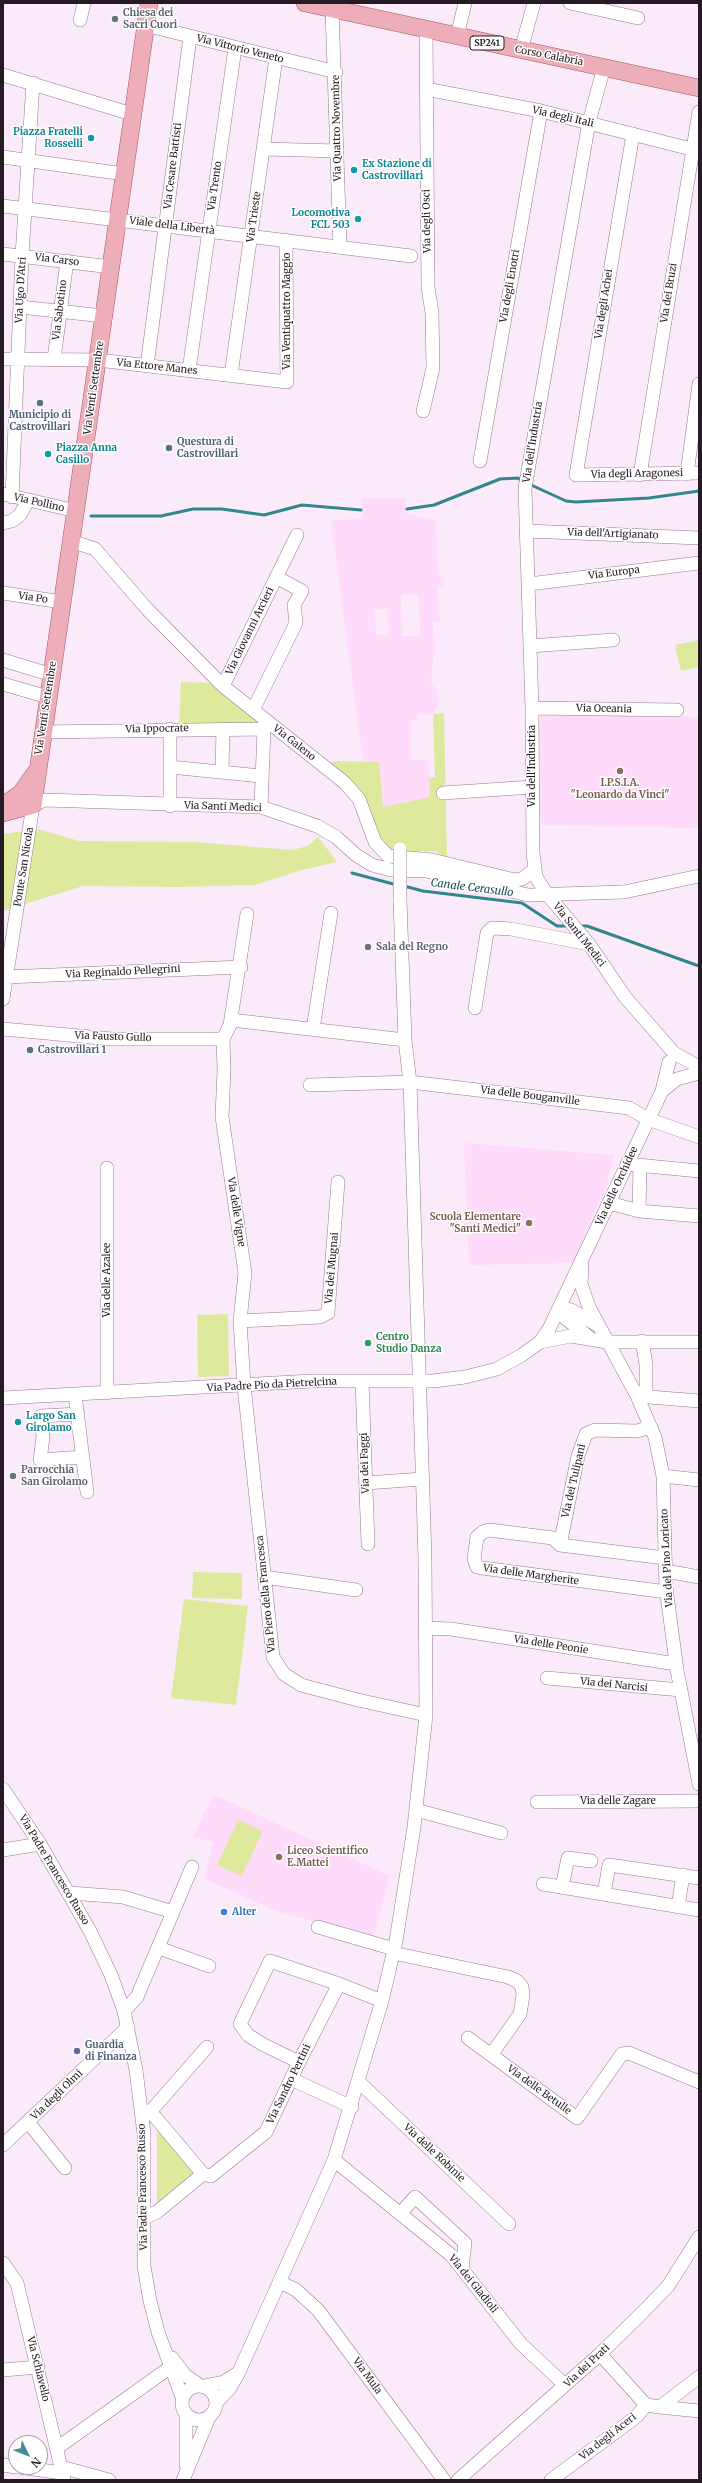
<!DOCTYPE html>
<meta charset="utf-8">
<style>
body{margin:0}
#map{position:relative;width:702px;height:2483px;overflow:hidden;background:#fbeaf9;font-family:Merriweather,serif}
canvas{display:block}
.frame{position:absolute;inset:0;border:4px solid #261b24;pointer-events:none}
.north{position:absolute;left:8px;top:2435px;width:40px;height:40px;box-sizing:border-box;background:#fff;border:1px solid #a8a4a7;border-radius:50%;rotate:133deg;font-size:11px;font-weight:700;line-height:16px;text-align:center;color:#261b24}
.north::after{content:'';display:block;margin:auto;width:14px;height:18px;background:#458a96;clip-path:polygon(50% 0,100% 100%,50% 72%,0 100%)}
</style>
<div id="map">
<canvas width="702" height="2483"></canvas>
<div class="frame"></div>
<div class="north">N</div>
</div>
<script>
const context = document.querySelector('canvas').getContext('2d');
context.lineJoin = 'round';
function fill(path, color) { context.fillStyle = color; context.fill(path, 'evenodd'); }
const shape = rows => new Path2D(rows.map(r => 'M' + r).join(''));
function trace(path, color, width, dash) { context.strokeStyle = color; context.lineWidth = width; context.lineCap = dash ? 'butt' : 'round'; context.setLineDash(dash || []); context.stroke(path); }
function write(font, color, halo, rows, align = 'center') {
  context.font = font + ' Merriweather,serif'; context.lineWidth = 3; context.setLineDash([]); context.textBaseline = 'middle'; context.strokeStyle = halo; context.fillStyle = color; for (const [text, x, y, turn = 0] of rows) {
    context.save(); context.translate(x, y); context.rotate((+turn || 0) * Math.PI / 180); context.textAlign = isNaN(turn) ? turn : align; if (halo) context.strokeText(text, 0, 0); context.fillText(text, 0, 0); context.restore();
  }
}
const built = shape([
 [361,498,405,498,407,514,436,521,438,567,439,574,443,575,444,586,437,586,440,621,433,621,434,650,431,683,437,691,439,704,433,714,417,714,417,720,410,721,411,760,428,760,431,793,430,797,422,800,389,807,383,807,379,762,363,761,331,521,363,518],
 [401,595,419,595,420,636,402,636],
 [375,609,388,609,389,635,376,635],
 [540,715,699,717,699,828,541,825],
 [464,1143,614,1155,607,1183,573,1263,469,1265],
 [213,1794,390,1876,373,1939,274,1910,205,1879,213,1842,193,1837]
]);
const green = shape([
 [699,640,699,667,681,671,675,645],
 [181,682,216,683,260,720,259,724,179,727],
 [444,713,447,858,444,858,436,851,389,852,330,764,335,761,379,762,383,807,430,797,429,778,435,777,433,714],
 [38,829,79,841,194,842,293,850,307,846,318,837,337,862,302,870,255,885,180,887,83,886,3,911,3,834],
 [228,1314,229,1376,198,1377,197,1315],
 [193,1572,242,1573,242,1599,192,1598],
 [184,1599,248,1606,236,1705,171,1698],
 [238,1820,263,1831,242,1876,217,1865],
 [157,2125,190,2165,194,2173,157,2208]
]);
const stream = shape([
 [529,484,566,501,576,502,649,498,699,491],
 [407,509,434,505,500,479,518,478,522,481],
 [91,516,161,516,193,509,222,509,264,515,302,505,361,510],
 [352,873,397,885],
 [404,886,423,891,522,903,557,926,568,926],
 [578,926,587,926,699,966]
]);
const minor = shape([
 [84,3,80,20,84,3],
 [570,3,638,18],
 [332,9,340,247],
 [145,25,336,72],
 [457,36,465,3],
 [521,50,534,3],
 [604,67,589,122,525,488,532,708,533,853,536,877,546,893,589,944,625,997,674,1053,699,1067],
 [3,75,132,114],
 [426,89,541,111,699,151],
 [633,134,576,475,699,473],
 [264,149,337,151],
 [3,157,124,174],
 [3,206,411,256],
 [3,254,111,267],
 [20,307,104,316],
 [3,359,98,360,287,382,286,240],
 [54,359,67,261],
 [147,366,190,37],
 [189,370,235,48],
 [231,375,276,58],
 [423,411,433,368,432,313,428,287,426,29],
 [480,461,541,111],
 [687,474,699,384],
 [640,475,699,112],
 [3,494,76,511],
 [12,497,22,256,33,83],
 [3,523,12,521,20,515,28,500],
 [527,531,699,538],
 [71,541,95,549,147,609,223,686,345,783,359,799,375,842,388,856,432,860,515,880,522,879,535,869],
 [529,584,699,563],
 [3,593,62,602],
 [530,646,613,640],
 [3,660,52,675],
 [3,684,48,697],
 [223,686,297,535],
 [532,708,677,710],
 [253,710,296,623,294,605,302,591,276,577],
 [42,732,264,729,269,723],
 [170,767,261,776],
 [222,771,223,729],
 [443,793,533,787],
 [170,806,170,729],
 [261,807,264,729],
 [6,977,241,967],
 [3,999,33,805,45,800,261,807,317,826,336,837,356,855,372,865,391,870,426,871,528,895,624,892,699,876],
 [475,1008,487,933,492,928,511,929,589,944],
 [231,1020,405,1040],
 [3,1029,112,1039,223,1039],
 [313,1029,331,913],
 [223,1039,224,1070,222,1117,245,1273,240,1321,244,1386,273,1657,284,1674,301,1685,358,1700,426,1715],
 [223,1039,230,1025,247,914],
 [310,1085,410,1082,629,1108,648,1119,699,1137],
 [662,1091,677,1079,699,1073],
 [627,1164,699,1171],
 [107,1168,107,1393],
 [609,1203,639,1211,699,1216],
 [639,1211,640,1166],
 [582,1266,581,1284,589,1307,637,1396,655,1437,663,1476,666,1588,677,1670,699,1784],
 [560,1308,571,1310,599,1326],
 [560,1308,564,1317,590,1338],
 [240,1321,320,1317,328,1313,338,1182],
 [642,1341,646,1364,646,1396],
 [540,1342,571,1336,607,1342,699,1342],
 [362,1381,368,1544],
 [75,1395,87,1492],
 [637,1396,699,1401],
 [3,1398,312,1381,433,1381,465,1377,497,1369,522,1355,540,1342,549,1329,662,1091,669,1062],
 [78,1414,41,1416,43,1437,40,1460,83,1457],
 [663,1476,699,1480],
 [366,1483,422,1479],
 [560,1545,578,1456,586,1434,595,1430,637,1431,651,1427],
 [665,1558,560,1545,553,1538,489,1530,483,1532,477,1537,474,1559,477,1567,482,1568,667,1592],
 [666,1571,699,1577],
 [264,1577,356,1590],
 [425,1628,451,1629,676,1664],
 [547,1678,681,1690],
 [3,1789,40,1844,90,1931,111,1975,124,2011,136,2070,144,2134,144,2266,150,2301,158,2332,182,2397],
 [537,1802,699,1801],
 [416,1810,501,1833],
 [3,1850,40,1844],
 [543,1884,699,1910],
 [562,1887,568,1858,591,1861],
 [70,1893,123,1897,173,1912,192,1867],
 [604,1894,609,1865,699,1878],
 [678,1907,683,1875],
 [318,1927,394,1949],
 [159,1948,209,1966],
 [393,1953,508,1977,517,1981,522,1987,523,1995,520,2014,491,2055],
 [124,2011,137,1997,173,1912],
 [468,2038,577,2118,622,2054,629,2053,699,2082],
 [299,2062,262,2044,248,2035,240,2024,270,1961,339,1984],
 [291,2079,352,2107],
 [359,2082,509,2224],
 [141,2110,150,2112,156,2118,203,2174],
 [150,2112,207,2047],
 [28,2122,65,2168],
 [3,2145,128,2027],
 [334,2160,451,2255,521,2344,565,2385],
 [203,2174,211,2176,266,2132,299,2062,339,1984,382,2001],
 [400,2214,415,2197,465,2243,462,2268],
 [144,2218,157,2212,203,2174],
 [3,2263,17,2283,64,2480],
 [280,2282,296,2290,318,2310,444,2480],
 [172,2358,185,2375,199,2385],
 [3,2370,38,2367],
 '182 2403a17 17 0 1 1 34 0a17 17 0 1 1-34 0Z',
 [204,2386,224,2382,238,2373],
 [216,2403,230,2388,239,2372,334,2160,382,2001,396,1941,414,1827,426,1715,425,1559,410,1082,405,1040,400,900],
 [646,2405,660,2407,699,2377],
 [660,2407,699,2411],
 [186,2415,186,2465],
 [57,2448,172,2366],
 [3,2465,16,2467],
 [19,2467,62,2473],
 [61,2467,109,2480],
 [183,2480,209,2417],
 [458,2480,600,2354,641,2314,668,2286,699,2237],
 [551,2480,636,2417,646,2405,600,2354]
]);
const major = shape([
 [305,3,699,88],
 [3,806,21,793,36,772],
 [3,813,33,805,149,3]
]);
const minorBridge = shape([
 [400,849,400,900]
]);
const markers = [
 [115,19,4,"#6b7280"],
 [91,138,4,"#0f9aa8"],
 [354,170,4,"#0f9aa8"],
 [358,219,4,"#0f9aa8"],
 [40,403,4,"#5c6f8a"],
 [169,448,4,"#5c6f8a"],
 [48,454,4,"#0f9aa8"],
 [620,771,4,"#8d6e63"],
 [368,947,4,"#6b7280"],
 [30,1050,4,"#5c6f8a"],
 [529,1223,4,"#8d6e63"],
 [368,1343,4,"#2e9e5b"],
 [18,1422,4,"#0f9aa8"],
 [13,1476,4,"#6b7280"],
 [279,1857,4,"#8d6e63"],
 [224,1912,4,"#3f7fe0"],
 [77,2051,4,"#5c6f8a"]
];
const shields = [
 [487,43,34]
];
const shieldNames = [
 ["SP241",487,43]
];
const worshipNames = [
 ["Chiesa dei",123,13],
 ["Sacri Cuori",123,25],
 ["Sala del Regno",376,947],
 ["Parrocchia",21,1470],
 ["San Girolamo",21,1482]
];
const streetNames = [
 ["Via Vittorio Veneto",240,49,14],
 ["Corso Calabria",549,56,11],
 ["Via degli Itali",563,117,13],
 ["Via Quattro Novembre",337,128,-91],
 ["Via Cesare Battisti",173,166,-83],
 ["Via Trento",215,186,-82],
 ["Via Trieste",254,217,-82],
 ["Via degli Osci",427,221,-91],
 ["Viale della Libertà",172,226,7],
 ["Via Carso",57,260,7],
 ["Via degli Enotri",510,286,-80],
 ["Via Ugo D'Atri",21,290,-87],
 ["Via dei Bruzi",669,293,-81],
 ["Via degli Achei",604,304,-81],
 ["Via Sabotino",60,310,-83],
 ["Via Ventiquattro Maggio",287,311,-90],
 ["Via Ettore Manes",157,367,6],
 ["Via Venti Settembre",94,388,-82],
 ["Via dell'Industria",533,442,-81],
 ["Via degli Aragonesi",637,474,-1],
 ["Via Pollino",39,503,13],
 ["Via dell'Artigianato",613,534,2],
 ["Via Europa",614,573,-7],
 ["Via Po",33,598,8],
 ["Via Giovanni Arcieri",250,631,-64],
 ["Via Venti Settembre",46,708,-81],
 ["Via Oceania",604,709,1],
 ["Via Ippocrate",157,729,-1],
 ["Via Galeno",294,743,38],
 ["Via dell'Industria",532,766,-90],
 ["Via Santi Medici",223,807,2],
 ["Ponte San Nicola",24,867,-81],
 ["Via Santi Medici",579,935,52],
 ["Via Reginaldo Pellegrini",123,972,-3],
 ["Via Fausto Gullo",113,1037,2],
 ["Via delle Bouganville",530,1096,7],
 ["Via delle Orchidee",617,1186,-65],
 ["Via delle Vigne",236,1212,81],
 ["Via dei Mugnai",332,1268,-85],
 ["Via delle Azalee",107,1280,-90],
 ["Via Padre Pio da Pietrelcina",272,1385,-3],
 ["Via dei Faggi",365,1463,-92],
 ["Via dei Tulipani",574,1481,-77],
 ["Via del Pino Loricato",667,1558,-93],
 ["Via delle Margherite",531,1575,8],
 ["Via Piero della Francesca",266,1594,-96],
 ["Via delle Peonie",551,1645,9],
 ["Via dei Narcisi",614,1685,6],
 ["Via delle Zagare",618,1801],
 ["Via Padre Francesco Russo",54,1870,59],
 ["Via Sandro Pertini",289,2084,-64],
 ["Via delle Betulle",539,2090,36],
 ["Via degli Olmi",57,2095,-44],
 ["Via delle Robinie",434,2153,43],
 ["Via Padre Francesco Russo",143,2187,-91],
 ["Via dei Gladioli",473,2284,51],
 ["Via dei Prati",587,2366,-43],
 ["Via Schiavello",38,2369,76],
 ["Via Mula",367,2376,54],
 ["Via degli Aceri",608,2437,-38]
];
const cultureNames = [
 ["Piazza Fratelli",83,132,"right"],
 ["Rosselli",83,144,"right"],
 ["Ex Stazione di",362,164],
 ["Castrovillari",362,176],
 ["Locomotiva",350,213,"right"],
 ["FCL 503",350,225,"right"],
 ["Piazza Anna",56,448],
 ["Casillo",56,460],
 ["Largo San",26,1416],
 ["Girolamo",26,1428]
];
const serviceNames = [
 ["Municipio di",40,415,"center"],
 ["Castrovillari",40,427,"center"],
 ["Questura di",177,442],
 ["Castrovillari",177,454],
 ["Castrovillari 1",38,1050],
 ["Guardia",85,2045],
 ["di Finanza",85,2057]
];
const educationNames = [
 ["I.P.S.I.A.",620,783],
 ["\"Leonardo da Vinci\"",620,795],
 ["Scuola Elementare",521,1217,"right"],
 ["\"Santi Medici\"",521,1229,"right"],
 ["Liceo Scientifico",287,1851,"left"],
 ["E.Mattei",287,1863,"left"]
];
const leisureNames = [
 ["Centro",376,1337],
 ["Studio Danza",376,1349]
];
const shopNames = [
 ["Alter",232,1912]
];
const waterNames = [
 ["Canale Cerasullo",472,888,7]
];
fill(built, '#fedbfa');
fill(green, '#dee99d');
trace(stream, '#33858e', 3);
trace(minor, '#947a91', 14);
trace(major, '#a05766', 18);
trace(minor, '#fff', 13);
trace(major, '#edaeb9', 17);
trace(minorBridge, '#947a91', 14, []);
trace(minorBridge, '#fff', 13);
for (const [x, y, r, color] of markers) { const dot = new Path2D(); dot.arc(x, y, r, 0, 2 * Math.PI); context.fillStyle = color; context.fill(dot); trace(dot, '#fff', 1.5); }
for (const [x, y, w] of shields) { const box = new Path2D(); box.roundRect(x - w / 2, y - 7, w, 14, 3); context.fillStyle = '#fff'; context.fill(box); trace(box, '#261b24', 1); }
write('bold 9px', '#261b24', null, shieldNames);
write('bold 10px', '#5b616d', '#fff', worshipNames, 'left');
write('10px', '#261b24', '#fff', streetNames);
write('bold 10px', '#0d838f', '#fff', cultureNames, 'left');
write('bold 10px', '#4e5e75', '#fff', serviceNames, 'left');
write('bold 10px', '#785e54', '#fff', educationNames);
write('bold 10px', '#27864d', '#fff', leisureNames, 'left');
write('bold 10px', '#366cbe', '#fff', shopNames, 'left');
write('italic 11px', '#164a4e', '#fff', waterNames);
</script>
